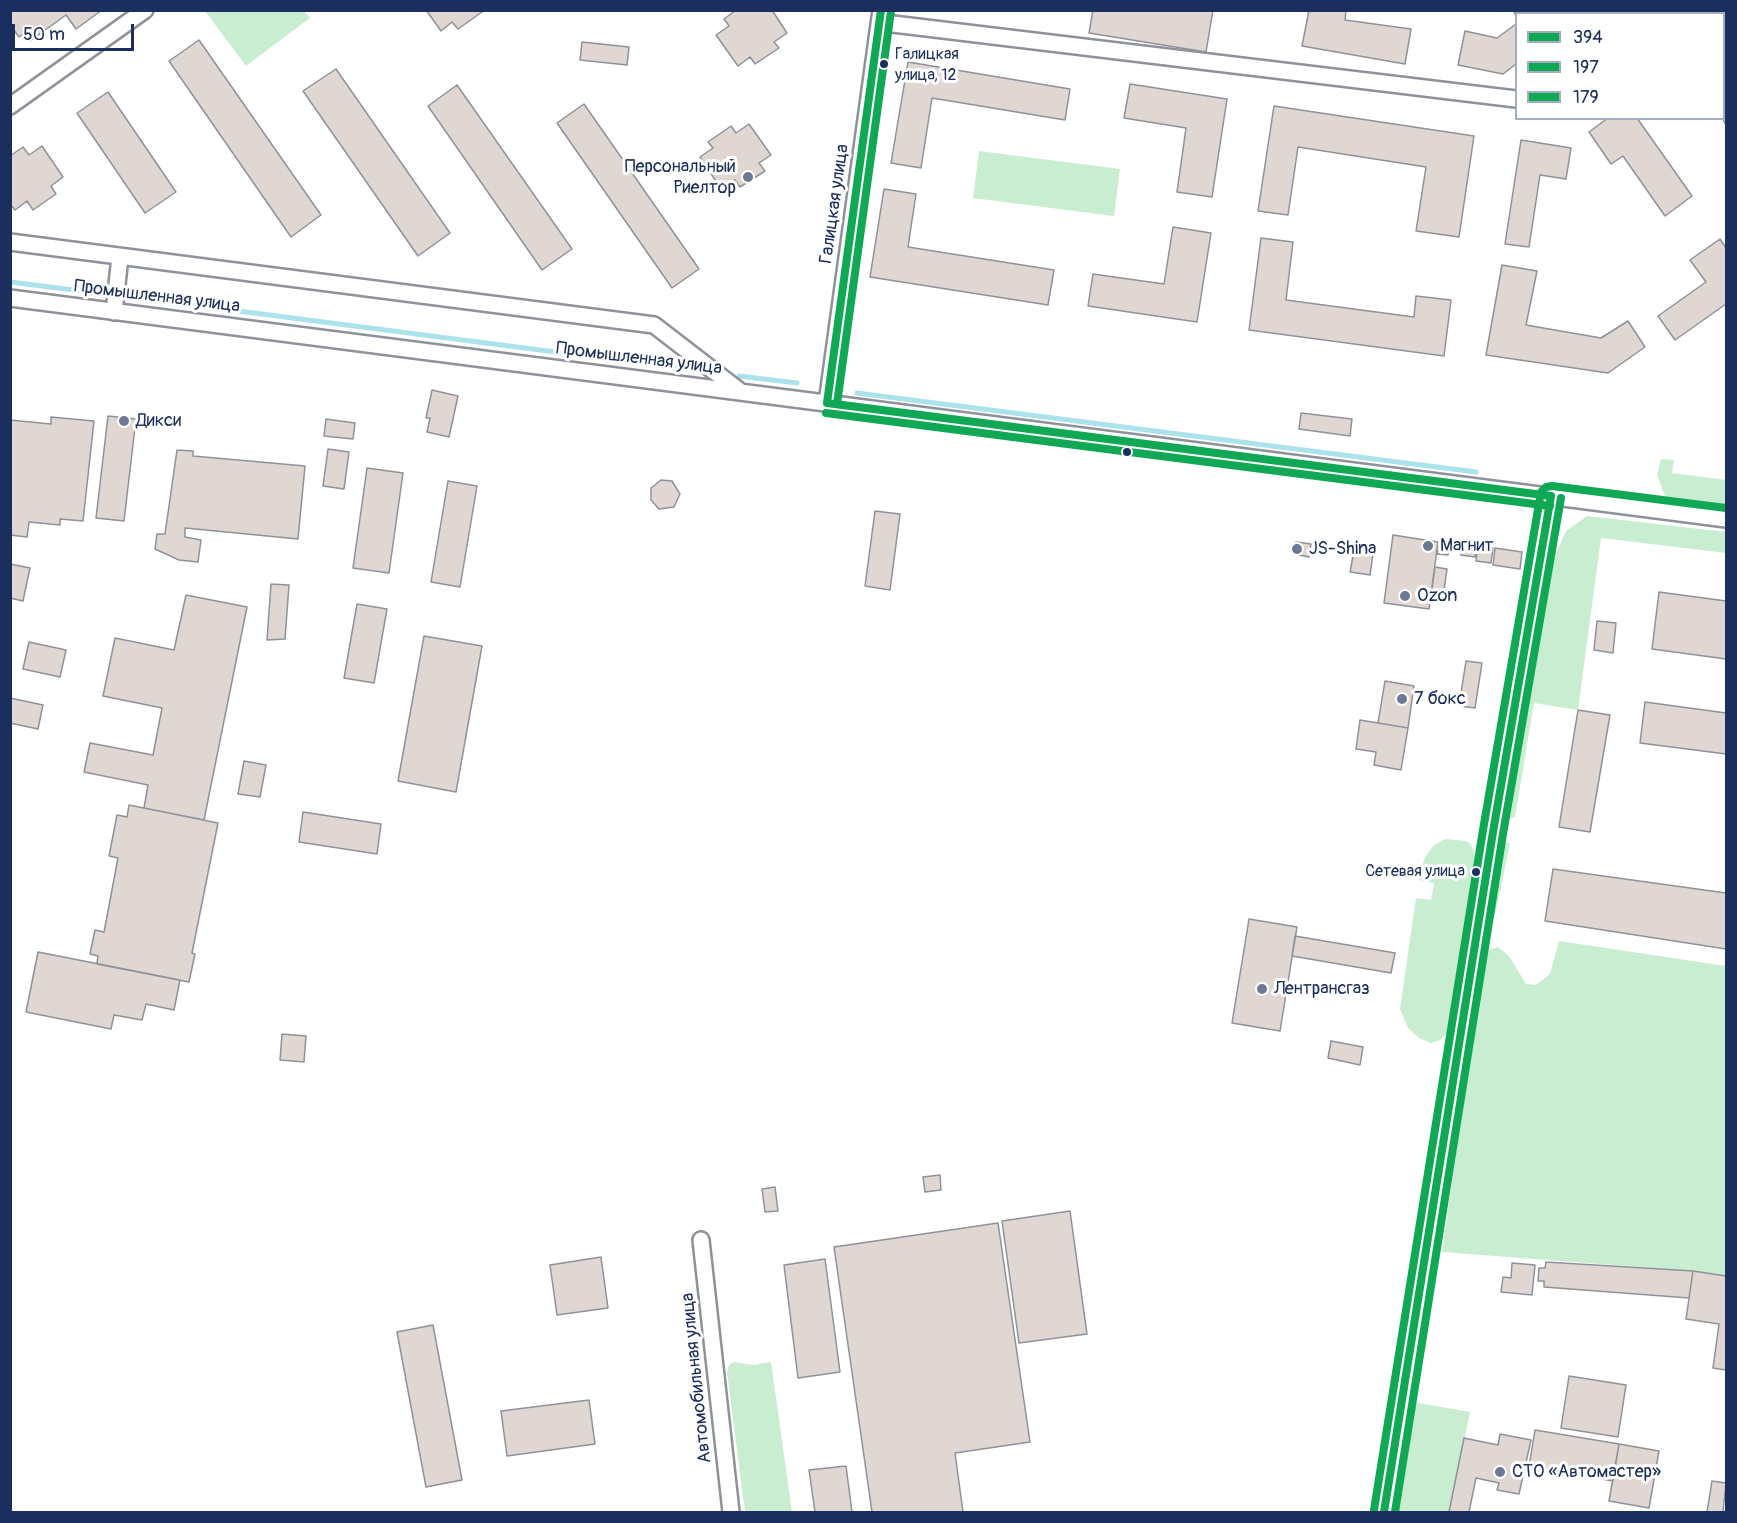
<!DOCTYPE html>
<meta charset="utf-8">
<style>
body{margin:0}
#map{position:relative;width:1737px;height:1523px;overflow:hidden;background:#fff;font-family:Pangolin,sans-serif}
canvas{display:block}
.frame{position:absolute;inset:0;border:12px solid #1b2f5e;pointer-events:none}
.legend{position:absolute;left:1515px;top:12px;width:210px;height:108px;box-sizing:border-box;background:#fff;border:2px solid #a4acbf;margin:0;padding:8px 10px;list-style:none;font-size:18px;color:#1b2f5e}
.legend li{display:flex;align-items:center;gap:12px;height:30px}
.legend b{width:30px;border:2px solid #a4acbf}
.scale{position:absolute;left:12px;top:24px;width:122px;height:27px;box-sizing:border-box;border:3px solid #1b2f5e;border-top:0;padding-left:8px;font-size:18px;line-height:21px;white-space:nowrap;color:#1b2f5e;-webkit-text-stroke:4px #fff;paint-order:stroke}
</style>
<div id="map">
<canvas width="1737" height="1523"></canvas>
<div class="frame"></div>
<ul class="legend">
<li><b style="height:8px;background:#10a855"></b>394</li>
<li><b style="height:8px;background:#10a855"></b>197</li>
<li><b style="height:8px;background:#10a855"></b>179</li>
</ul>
<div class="scale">50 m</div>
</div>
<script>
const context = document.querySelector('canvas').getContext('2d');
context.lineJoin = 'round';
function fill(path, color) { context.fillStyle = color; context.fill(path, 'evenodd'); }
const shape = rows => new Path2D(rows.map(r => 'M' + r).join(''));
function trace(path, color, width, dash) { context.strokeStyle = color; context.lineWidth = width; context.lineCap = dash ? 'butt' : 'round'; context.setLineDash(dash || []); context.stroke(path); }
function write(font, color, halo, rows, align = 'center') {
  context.font = font + ' Pangolin,sans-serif'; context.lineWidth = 6; context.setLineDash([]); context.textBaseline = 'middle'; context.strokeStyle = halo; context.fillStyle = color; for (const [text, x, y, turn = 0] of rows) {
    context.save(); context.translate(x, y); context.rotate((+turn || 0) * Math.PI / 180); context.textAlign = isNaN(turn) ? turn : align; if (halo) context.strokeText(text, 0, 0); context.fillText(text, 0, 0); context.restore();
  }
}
const green = shape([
 [205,11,304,11,310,18,246,66],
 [979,151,1120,169,1114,216,973,198],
 [1661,459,1674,460,1672,473,1726,480,1726,505,1665,496,1657,475],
 [1587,516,1726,532,1726,553,1601,538,1578,710,1534,703,1515,817,1510,818,1550,559,1554,559,1566,531],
 [1446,839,1466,841,1471,844,1475,856,1447,1033,1440,1040,1431,1043,1419,1038,1408,1028,1400,1009,1416,898,1431,900,1434,883,1419,880,1420,873,1425,857,1434,845],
 [1506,843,1510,843,1495,915,1491,911,1502,846],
 [1559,941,1726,966,1726,1276,1693,1271,1442,1252,1485,951,1498,947,1509,956,1526,984,1536,985,1550,974],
 [734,1362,753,1365,771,1362,792,1512,745,1512,727,1372,729,1365],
 [1413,1402,1470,1412,1449,1512,1396,1512]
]);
const stream = shape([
 [10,282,106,294],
 [130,297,687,369],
 [739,376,797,383],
 [857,393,1476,472]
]);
const building = shape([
 [10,10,102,10,76,29,66,15,30,41,25,33,19,37,10,25,10,10],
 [426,10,481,10,482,12,458,29,452,22,441,31,426,10],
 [736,10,772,10,787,33,774,42,779,48,755,64,750,57,738,66,716,35,729,26,724,19,736,10],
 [1093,10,1213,10,1206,52,1089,33,1093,10],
 [1309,10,1346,10,1345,20,1411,29,1405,64,1302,46,1309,10],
 [1513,10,1554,10,1556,14,1516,14,1516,16,1513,10],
 [1516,24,1516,64,1503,74,1458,65,1465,31,1497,38,1516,24],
 [199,40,321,215,291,237,169,61,199,40],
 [582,42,629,47,627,65,580,60,582,42],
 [1726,53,1726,125,1722,118,1724,56,1726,53],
 [908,62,1070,89,1065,120,932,98,921,168,891,163,908,62],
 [336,69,450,233,418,256,303,91,336,69],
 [1130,84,1227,99,1212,197,1177,192,1186,128,1124,118,1130,84],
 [457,85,572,249,542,270,428,106,457,85],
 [108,92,176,192,145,213,77,113,108,92],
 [584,104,699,269,672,288,557,123,584,104],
 [1274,106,1474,136,1459,237,1416,231,1426,167,1298,147,1288,215,1258,211,1274,106],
 [1608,118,1637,118,1692,196,1665,216,1623,156,1611,164,1589,132,1608,118],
 [749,124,771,155,759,163,765,171,740,187,735,180,721,189,700,157,713,148,708,142,731,126,736,133,749,124],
 [1521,140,1571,148,1566,179,1540,175,1529,247,1505,244,1521,140],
 [42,146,63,177,51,186,56,194,33,210,27,201,15,210,10,204,10,156,23,147,29,155,42,146],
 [884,189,916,194,908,247,1054,270,1048,305,870,277,884,189],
 [1173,227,1211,233,1197,322,1088,306,1093,274,1164,284,1173,227],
 [1261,238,1293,242,1286,300,1414,317,1416,296,1451,300,1444,356,1249,330,1261,238],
 [1720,239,1726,248,1726,304,1675,340,1658,316,1706,282,1690,260,1720,239],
 [1502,265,1537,271,1526,325,1601,338,1628,321,1645,347,1608,373,1486,355,1502,265],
 [432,390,458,396,449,437,427,432,430,418,426,418,432,390],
 [1301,413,1352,419,1350,436,1299,429,1301,413],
 [108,416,136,419,124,521,96,518,108,416],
 [51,417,94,421,83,521,60,519,60,525,29,522,27,537,10,535,10,420,51,424,51,417],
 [326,419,355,423,353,439,324,436,326,419],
 [328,449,349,452,344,489,323,486,328,449],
 [177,450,193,451,193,456,305,466,298,539,185,528,185,537,201,540,198,562,179,560,155,549,157,534,165,534,177,450],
 [367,468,403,473,389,573,353,568,367,468],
 [661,480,672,481,680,494,674,507,659,509,651,500,651,488,661,480],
 [448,481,477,486,460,587,431,582,448,481],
 [875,511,900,514,890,590,865,586,875,511],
 [1393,535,1438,542,1429,609,1384,603,1393,535],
 [1296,542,1311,544,1309,557,1294,554,1296,542],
 [1438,542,1449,543,1448,555,1437,554,1438,542],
 [1463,546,1476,547,1475,557,1461,555,1463,546],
 [1478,546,1493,548,1491,563,1476,561,1478,546],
 [1495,548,1522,552,1520,569,1493,565,1495,548],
 [1354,551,1373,554,1370,575,1350,572,1354,551],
 [10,564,30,568,23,601,10,598,10,564],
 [1435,567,1447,569,1443,597,1431,596,1435,567],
 [271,584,289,585,285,639,267,640,271,584],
 [1659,592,1726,601,1726,659,1652,649,1659,592],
 [186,595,247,607,204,820,144,808,148,785,84,772,90,743,153,755,162,708,103,696,115,638,174,650,186,595],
 [357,604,387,609,374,683,344,678,357,604],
 [1597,621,1616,623,1613,653,1594,650,1597,621],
 [424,636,482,646,456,792,398,781,424,636],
 [29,642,66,650,60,677,23,669,29,642],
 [1466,661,1482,663,1475,708,1459,706,1466,661],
 [1385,681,1414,686,1408,728,1378,723,1385,681],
 [10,698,43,705,38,729,10,723,10,698],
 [1645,702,1726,713,1726,754,1640,743,1645,702],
 [1578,710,1610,715,1590,832,1559,827,1578,710],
 [1360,720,1408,728,1401,770,1374,765,1376,752,1356,749,1360,720],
 [244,761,266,765,260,797,238,794,244,761],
 [129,805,218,823,192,953,195,954,189,982,97,964,98,956,90,954,95,930,104,932,118,858,109,856,117,815,127,817,129,805],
 [303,812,381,824,377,854,299,842,303,812],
 [1553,869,1726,893,1726,949,1545,921,1553,869],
 [1249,919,1297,927,1280,1031,1232,1023,1249,919],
 [1295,936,1395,953,1391,973,1292,956,1295,936],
 [38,952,180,980,174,1010,146,1004,142,1020,114,1015,111,1029,26,1012,38,952],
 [282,1034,306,1036,304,1062,280,1060,282,1034],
 [1331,1041,1363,1047,1360,1065,1328,1058,1331,1041],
 [940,1175,941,1190,925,1192,923,1177,940,1175],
 [775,1187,778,1211,765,1212,762,1189,775,1187],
 [1070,1211,1087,1334,1019,1343,1002,1221,1070,1211],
 [998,1223,1030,1442,955,1453,963,1512,872,1512,834,1247,998,1223],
 [601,1257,608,1308,557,1315,550,1265,601,1257],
 [825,1259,840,1372,798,1378,784,1265,825,1259],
 [1546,1262,1693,1271,1689,1298,1544,1287,1544,1281,1538,1281,1539,1268,1545,1268,1546,1262],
 [1512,1263,1535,1265,1532,1295,1501,1292,1503,1277,1511,1278,1512,1263],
 [1693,1271,1726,1276,1726,1370,1713,1368,1719,1324,1686,1319,1693,1271],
 [433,1325,462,1480,426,1487,397,1332,433,1325],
 [1569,1376,1626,1385,1618,1437,1561,1428,1569,1376],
 [589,1400,595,1444,507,1456,501,1411,589,1400],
 [1535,1430,1619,1444,1613,1481,1529,1466,1535,1430],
 [1500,1434,1531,1440,1519,1494,1497,1490,1499,1483,1476,1478,1469,1512,1449,1512,1464,1438,1498,1445,1500,1434],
 [1619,1444,1659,1451,1649,1508,1609,1501,1619,1444],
 [846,1466,852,1512,815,1512,809,1470,846,1466],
 [1712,1481,1726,1483,1723,1512,1707,1512,1712,1481]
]);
const street = shape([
 [1699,14,1703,10],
 [893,24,1516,99],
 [10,106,145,10],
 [10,242,654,325,741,392],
 [10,298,1726,519],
 [114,312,120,257],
 [827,403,881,10],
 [701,1240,731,1512],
 [1384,1512,1493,832,1551,496]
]);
const bus1 = shape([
 [827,403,1551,496],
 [827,403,881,10],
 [1384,1512,1493,832,1551,496]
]);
const bus2 = shape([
 [837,404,891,11],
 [826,413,1550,506],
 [1395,1512,1503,834,1561,498]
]);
const bus3 = shape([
 [1374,1510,1483,830,1541,492,1546,487,1552,486,1726,508]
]);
const markers = [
 [884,64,5,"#1b2f5e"],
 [748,177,6,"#6b7896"],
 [124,421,6,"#6b7896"],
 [1127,452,5,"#1b2f5e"],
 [1428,546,6,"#6b7896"],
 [1297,549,6,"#6b7896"],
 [1405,596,6,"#6b7896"],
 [1402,699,6,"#6b7896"],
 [1476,872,5,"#1b2f5e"],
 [1262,989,6,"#6b7896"],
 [1500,1472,6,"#6b7896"]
];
const busNames = [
 ["Галицкая",895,55],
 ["улица, 12",895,76],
 ["Сетевая улица",1465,872,"right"]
];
const poiNames = [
 ["Персональный",736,167,"right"],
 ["Риелтор",736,188,"right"],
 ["Дикси",136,421],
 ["Магнит",1440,546],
 ["JS-Shina",1309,549],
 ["Ozon",1417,596],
 ["7 бокс",1414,699],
 ["Лентрансгаз",1274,989],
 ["СТО «Автомастер»",1512,1472]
];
const streetNames = [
 ["Галицкая улица",835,204,-82],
 ["Промышленная улица",157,297,7],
 ["Промышленная улица",639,359,7],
 ["Автомобильная улица",697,1378,-96]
];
fill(green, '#c9edd0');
trace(stream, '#abe2ec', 5);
fill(building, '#e0d6d2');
trace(building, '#8e929a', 1.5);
trace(street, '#8e929a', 20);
trace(street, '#fff', 15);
trace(bus1, '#10a855', 8);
trace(bus2, '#10a855', 8);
trace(bus3, '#10a855', 8);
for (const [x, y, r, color] of markers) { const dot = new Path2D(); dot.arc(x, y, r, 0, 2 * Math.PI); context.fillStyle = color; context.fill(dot); trace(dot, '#fff', 2); }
write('16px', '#1b2f5e', '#fff', busNames, 'left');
write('18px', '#1b2f5e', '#fff', poiNames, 'left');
write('18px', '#1b2f5e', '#fff', streetNames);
</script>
